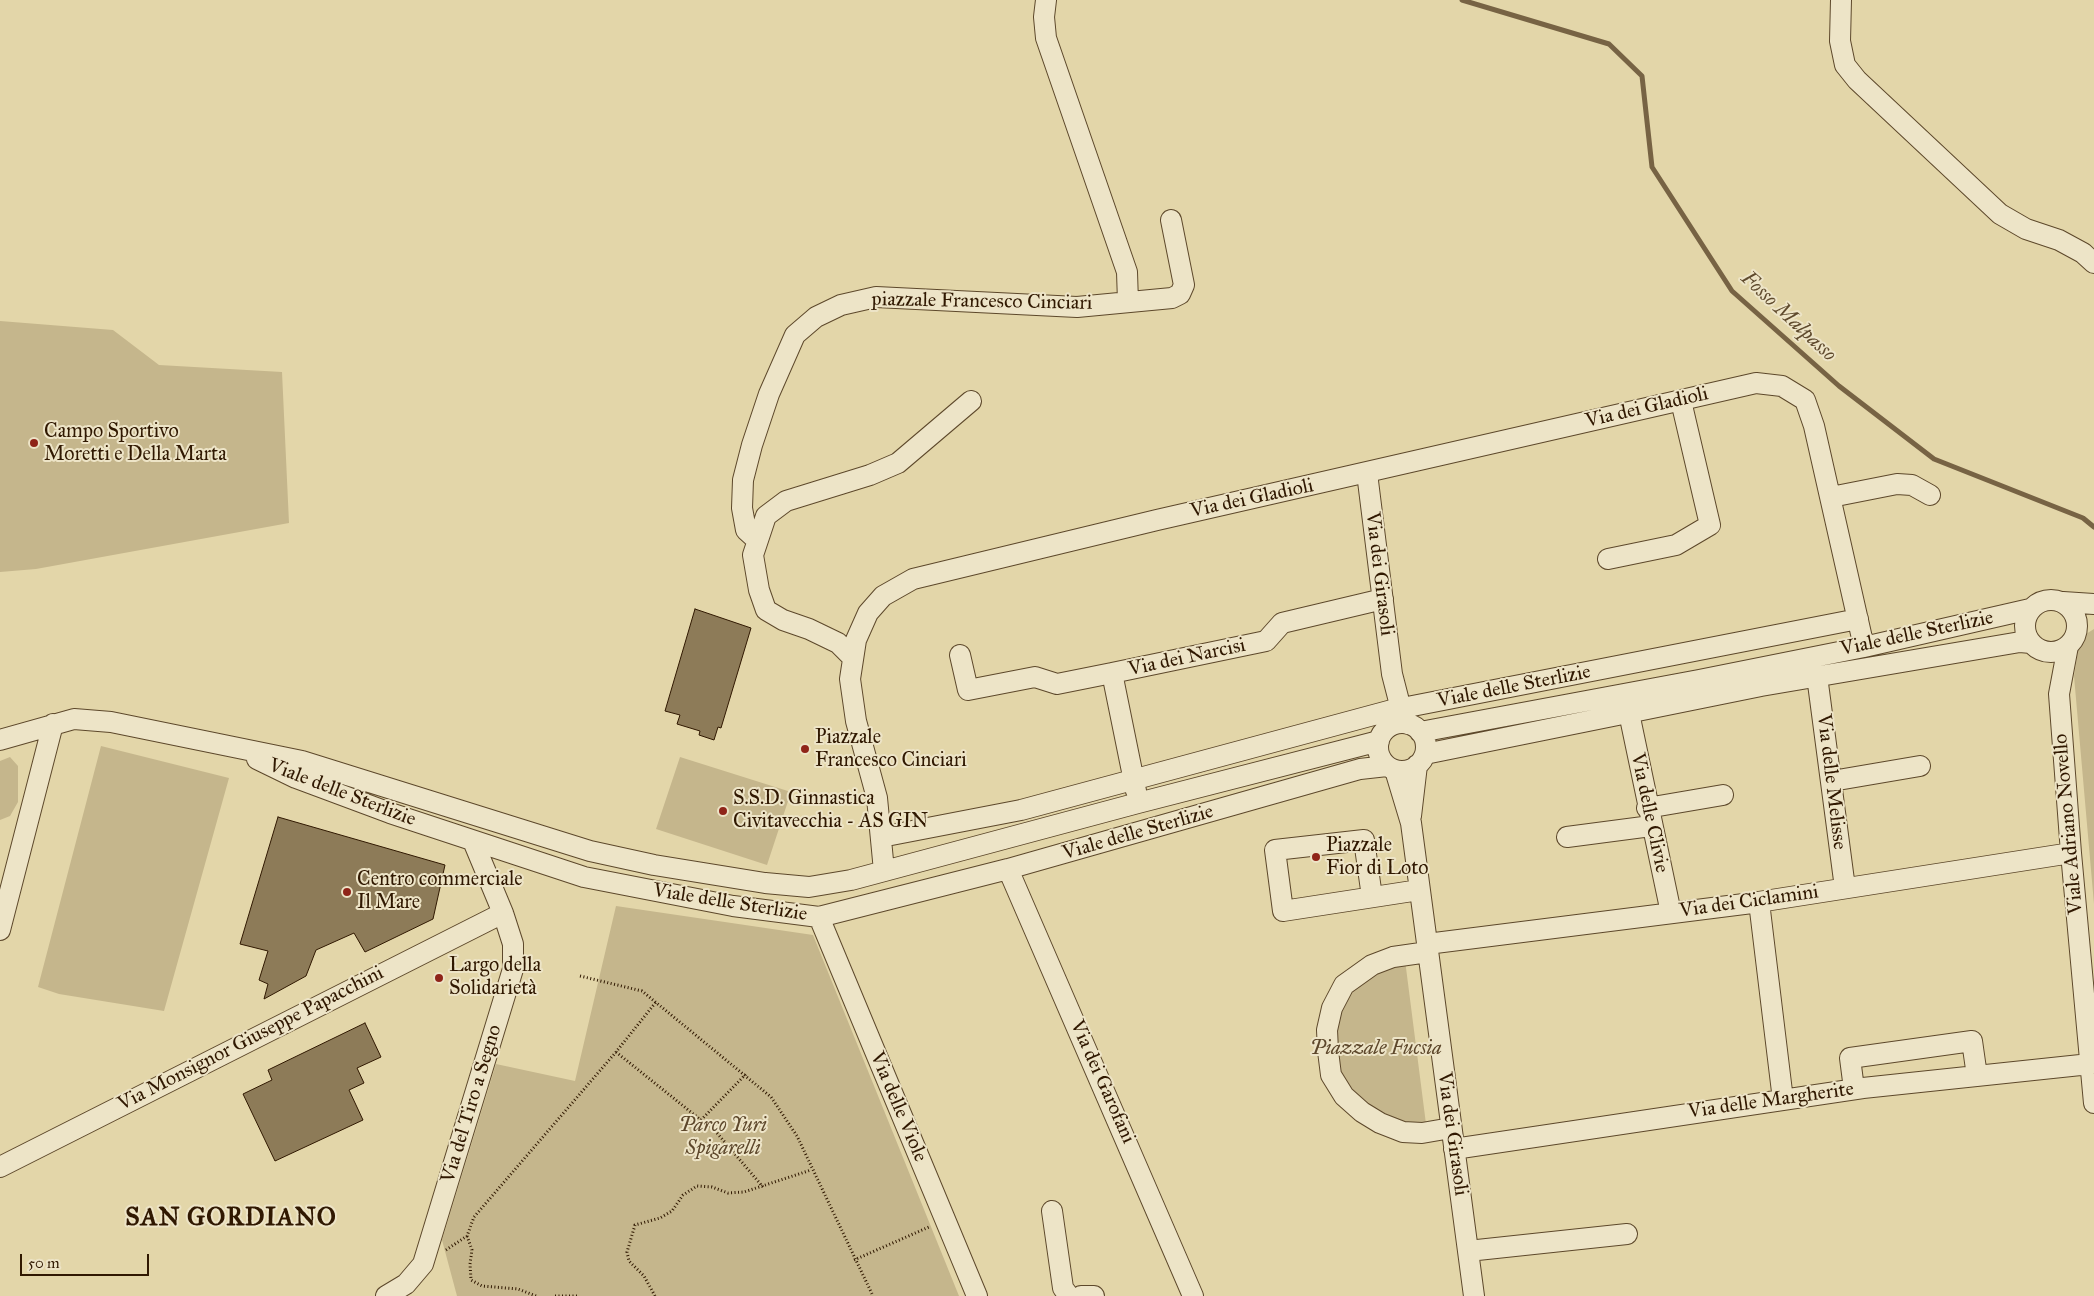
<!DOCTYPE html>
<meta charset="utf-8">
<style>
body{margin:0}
#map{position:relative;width:2094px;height:1296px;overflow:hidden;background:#e3d6a9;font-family:"IM FELL Great Primer",serif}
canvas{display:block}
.scale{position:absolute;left:20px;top:1254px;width:129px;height:22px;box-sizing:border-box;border:2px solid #301801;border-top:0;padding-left:6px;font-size:15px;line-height:18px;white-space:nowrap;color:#301801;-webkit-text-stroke:4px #ede4c7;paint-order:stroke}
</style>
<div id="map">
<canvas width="2094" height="1296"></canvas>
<div class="scale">50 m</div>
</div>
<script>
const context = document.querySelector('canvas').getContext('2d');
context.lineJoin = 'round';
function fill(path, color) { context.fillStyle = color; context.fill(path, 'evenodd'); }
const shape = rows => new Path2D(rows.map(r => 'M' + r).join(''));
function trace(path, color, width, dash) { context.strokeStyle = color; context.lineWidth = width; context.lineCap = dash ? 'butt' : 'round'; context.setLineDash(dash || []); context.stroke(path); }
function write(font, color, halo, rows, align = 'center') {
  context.font = font + ' "IM FELL Great Primer",serif'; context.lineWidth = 4; context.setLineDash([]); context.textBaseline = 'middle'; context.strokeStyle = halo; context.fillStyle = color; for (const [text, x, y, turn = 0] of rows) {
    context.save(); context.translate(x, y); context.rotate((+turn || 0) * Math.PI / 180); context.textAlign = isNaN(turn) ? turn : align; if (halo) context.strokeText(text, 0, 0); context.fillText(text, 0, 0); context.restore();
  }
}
const green = shape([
 [0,321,113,330,159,365,282,372,289,523,36,569,0,572],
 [2094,629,2094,904,2074,676,2079,644,2086,634],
 [101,746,229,778,164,1011,59,994,38,987],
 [10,757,18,766,18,802,10,816,0,820,0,761],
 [680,757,791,792,767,865,656,829],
 [616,906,813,935,959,1296,457,1296,442,1240,496,1064,575,1081],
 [1405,960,1426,1124,1410,1123,1382,1116,1361,1105,1342,1078,1338,1065,1336,1024,1346,999,1357,984,1374,971]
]);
const stream = shape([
 [1462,0,1609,44,1642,76,1652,167,1732,291,1839,386,1934,459,2083,518,2094,527]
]);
const building = shape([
 [695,609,751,628,721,728,718,727,714,740,699,735,700,731,677,724,680,715,665,711,695,609],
 [278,817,445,865,433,919,365,952,354,933,316,950,306,976,264,999,268,984,259,980,268,951,240,944,278,817],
 [365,1023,381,1057,357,1068,364,1083,349,1090,363,1120,275,1161,243,1094,272,1080,268,1070,365,1023]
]);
const path = shape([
 [580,976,642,991,771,1097,797,1136,873,1296],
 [616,1052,717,1133,763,1187],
 [701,1120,746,1074],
 [467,1236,472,1250,470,1264,471,1280,482,1286,518,1289,536,1296],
 [446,1250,467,1236,474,1217,616,1052,656,1002],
 [854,1260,929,1227],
 [555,1296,578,1296],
 [655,1296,644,1276,629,1261,627,1252,635,1225,660,1218,672,1211,683,1195,697,1186,712,1187,728,1193,744,1192,811,1170]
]);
const minor = shape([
 [1046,0,1044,17,1046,38,1127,272,1128,302],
 [1841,0,1840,41,1845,65,1857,80,2000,214,2026,229,2059,240,2083,253,2094,263],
 [1367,473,1392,674,1401,709,1408,724],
 [1831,497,1897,484,1912,485,1930,495],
 [757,540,746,530,742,508,743,480,752,445,769,394,795,335,816,317,841,305,876,297,1077,307,1172,298,1180,294,1184,285,1171,220],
 [1608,559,1676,545,1710,525,1681,401],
 '2025 626a26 26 0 1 1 52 0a26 26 0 1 1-52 0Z',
 [2063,602,2094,604],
 [2068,646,2059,694,2071,853,2094,1103],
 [960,655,968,690,1035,677,1057,684,1112,673],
 [853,658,838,643,809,629,783,620,766,610,759,590,753,555,766,516,786,501,870,475,898,463,971,401],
 [1817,676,1845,888],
 [1629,713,1671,913],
 '1378 747a24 24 0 1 1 48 0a24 24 0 1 1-48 0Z',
 [1420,732,1699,680,1864,647,2030,609],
 [0,740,74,719,111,722,302,761,590,851,654,865,765,883,809,887,851,880,1138,803,1379,741],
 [1425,754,1761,686,2020,642,2031,643],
 [257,759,296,778,390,813,584,877,733,906,819,917,1008,869,1360,769,1387,766],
 [1395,770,1411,823,1474,1296],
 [1832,781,1920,766],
 [1136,791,1112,673,1266,641,1282,623,1383,599],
 [1647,808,1723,795],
 [1411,816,1417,765],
 [881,837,1021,810,1392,710,1858,619],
 [1567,837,1651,826],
 [1008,869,1193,1296],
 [884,871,877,798,856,721,850,679,856,640,868,613,883,596,913,579,1157,520,1756,383,1782,386,1805,400,1814,426,1864,647],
 [1372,897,1364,840,1275,850,1283,911,1419,890],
 [1759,902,1783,1100],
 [819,917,977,1296],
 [0,930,53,724],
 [1427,944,1752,903,2071,853],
 [1428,952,1393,957,1372,965,1344,985,1332,1008,1327,1030,1328,1051,1331,1075,1344,1096,1362,1112,1380,1123,1403,1132,1422,1133,1451,1128],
 [1854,1089,1850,1058,1972,1041,1977,1076],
 [1454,1149,1863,1088,2090,1064],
 [0,1167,503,913],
 [1052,1211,1063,1288,1069,1296],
 [1468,1251,1627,1234],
 [386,1296,406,1284,423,1264,513,969,513,944,503,913,473,841],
 [1081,1296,1094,1296]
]);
const markers = [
 [34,443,5,"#8f2418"],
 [805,749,5,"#8f2418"],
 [723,811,5,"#8f2418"],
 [1316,857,5,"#8f2418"],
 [347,892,5,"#8f2418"],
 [439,978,5,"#8f2418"]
];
const streetNames = [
 ["piazzale Francesco Cinciari",982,302,1],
 ["Via dei Gladioli",1647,408,-13],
 ["Via dei Gladioli",1252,499,-12],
 ["Via dei Girasoli",1379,574,83],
 ["Viale delle Sterlizie",1917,634,-12],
 ["Via dei Narcisi",1187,658,-12],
 ["Viale delle Sterlizie",1514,687,-11],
 ["Via delle Melisse",1831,782,83],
 ["Viale delle Sterlizie",342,793,21],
 ["Via delle Clivie",1649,813,78],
 ["Viale Adriano Novello",2069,824,-95],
 ["Viale delle Sterlizie",1138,833,-16],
 ["Via dei Ciclamini",1749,902,-8],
 ["Viale delle Sterlizie",730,903,9],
 ["Via Monsignor Giuseppe Papacchini",251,1039,-27],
 ["Via dei Garofani",1102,1082,66],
 ["Via delle Margherite",1771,1101,-8],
 ["Via del Tiro a Segno",472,1104,-73],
 ["Via delle Viole",898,1107,67],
 ["Via dei Girasoli",1452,1134,82]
];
const poiNames = [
 ["Campo Sportivo",44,432],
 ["Moretti e Della Marta",44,455],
 ["Piazzale",815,738],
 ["Francesco Cinciari",815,761],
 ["S.S.D. Ginnastica",733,799],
 ["Civitavecchia - AS GIN",733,822],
 ["Piazzale",1326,846],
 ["Fior di Loto",1326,869],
 ["Centro commerciale",357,880],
 ["Il Mare",357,903],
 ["Largo della",449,966],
 ["Solidarietà",449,989]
];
const parkNames = [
 ["Piazzale Fucsia",1376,1049],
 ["Parco Yuri",723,1126],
 ["Spigarelli",723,1149]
];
const waterNames = [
 ["Fosso Malpasso",1788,317,43]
];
const districtNames = [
 ["SAN GORDIANO",231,1219]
];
fill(green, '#c5b68c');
trace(stream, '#776344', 5);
fill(building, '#8d7b58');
trace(building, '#301801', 1);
trace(minor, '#5d482b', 22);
trace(path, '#301801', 3, [1, 2.5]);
trace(minor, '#ede4c7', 20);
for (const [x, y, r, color] of markers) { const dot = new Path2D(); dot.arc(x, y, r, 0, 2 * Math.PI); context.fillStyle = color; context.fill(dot); trace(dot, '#ede4c7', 2); }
write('20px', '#301801', '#ede4c7', streetNames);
write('20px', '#301801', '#ede4c7', poiNames, 'left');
write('italic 20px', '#5d472b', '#ede4c7', parkNames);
write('italic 21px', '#5f4a2d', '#ede4c7', waterNames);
context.letterSpacing = '1px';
write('bold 25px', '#301801', '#ede4c7', districtNames);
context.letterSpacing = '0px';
</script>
